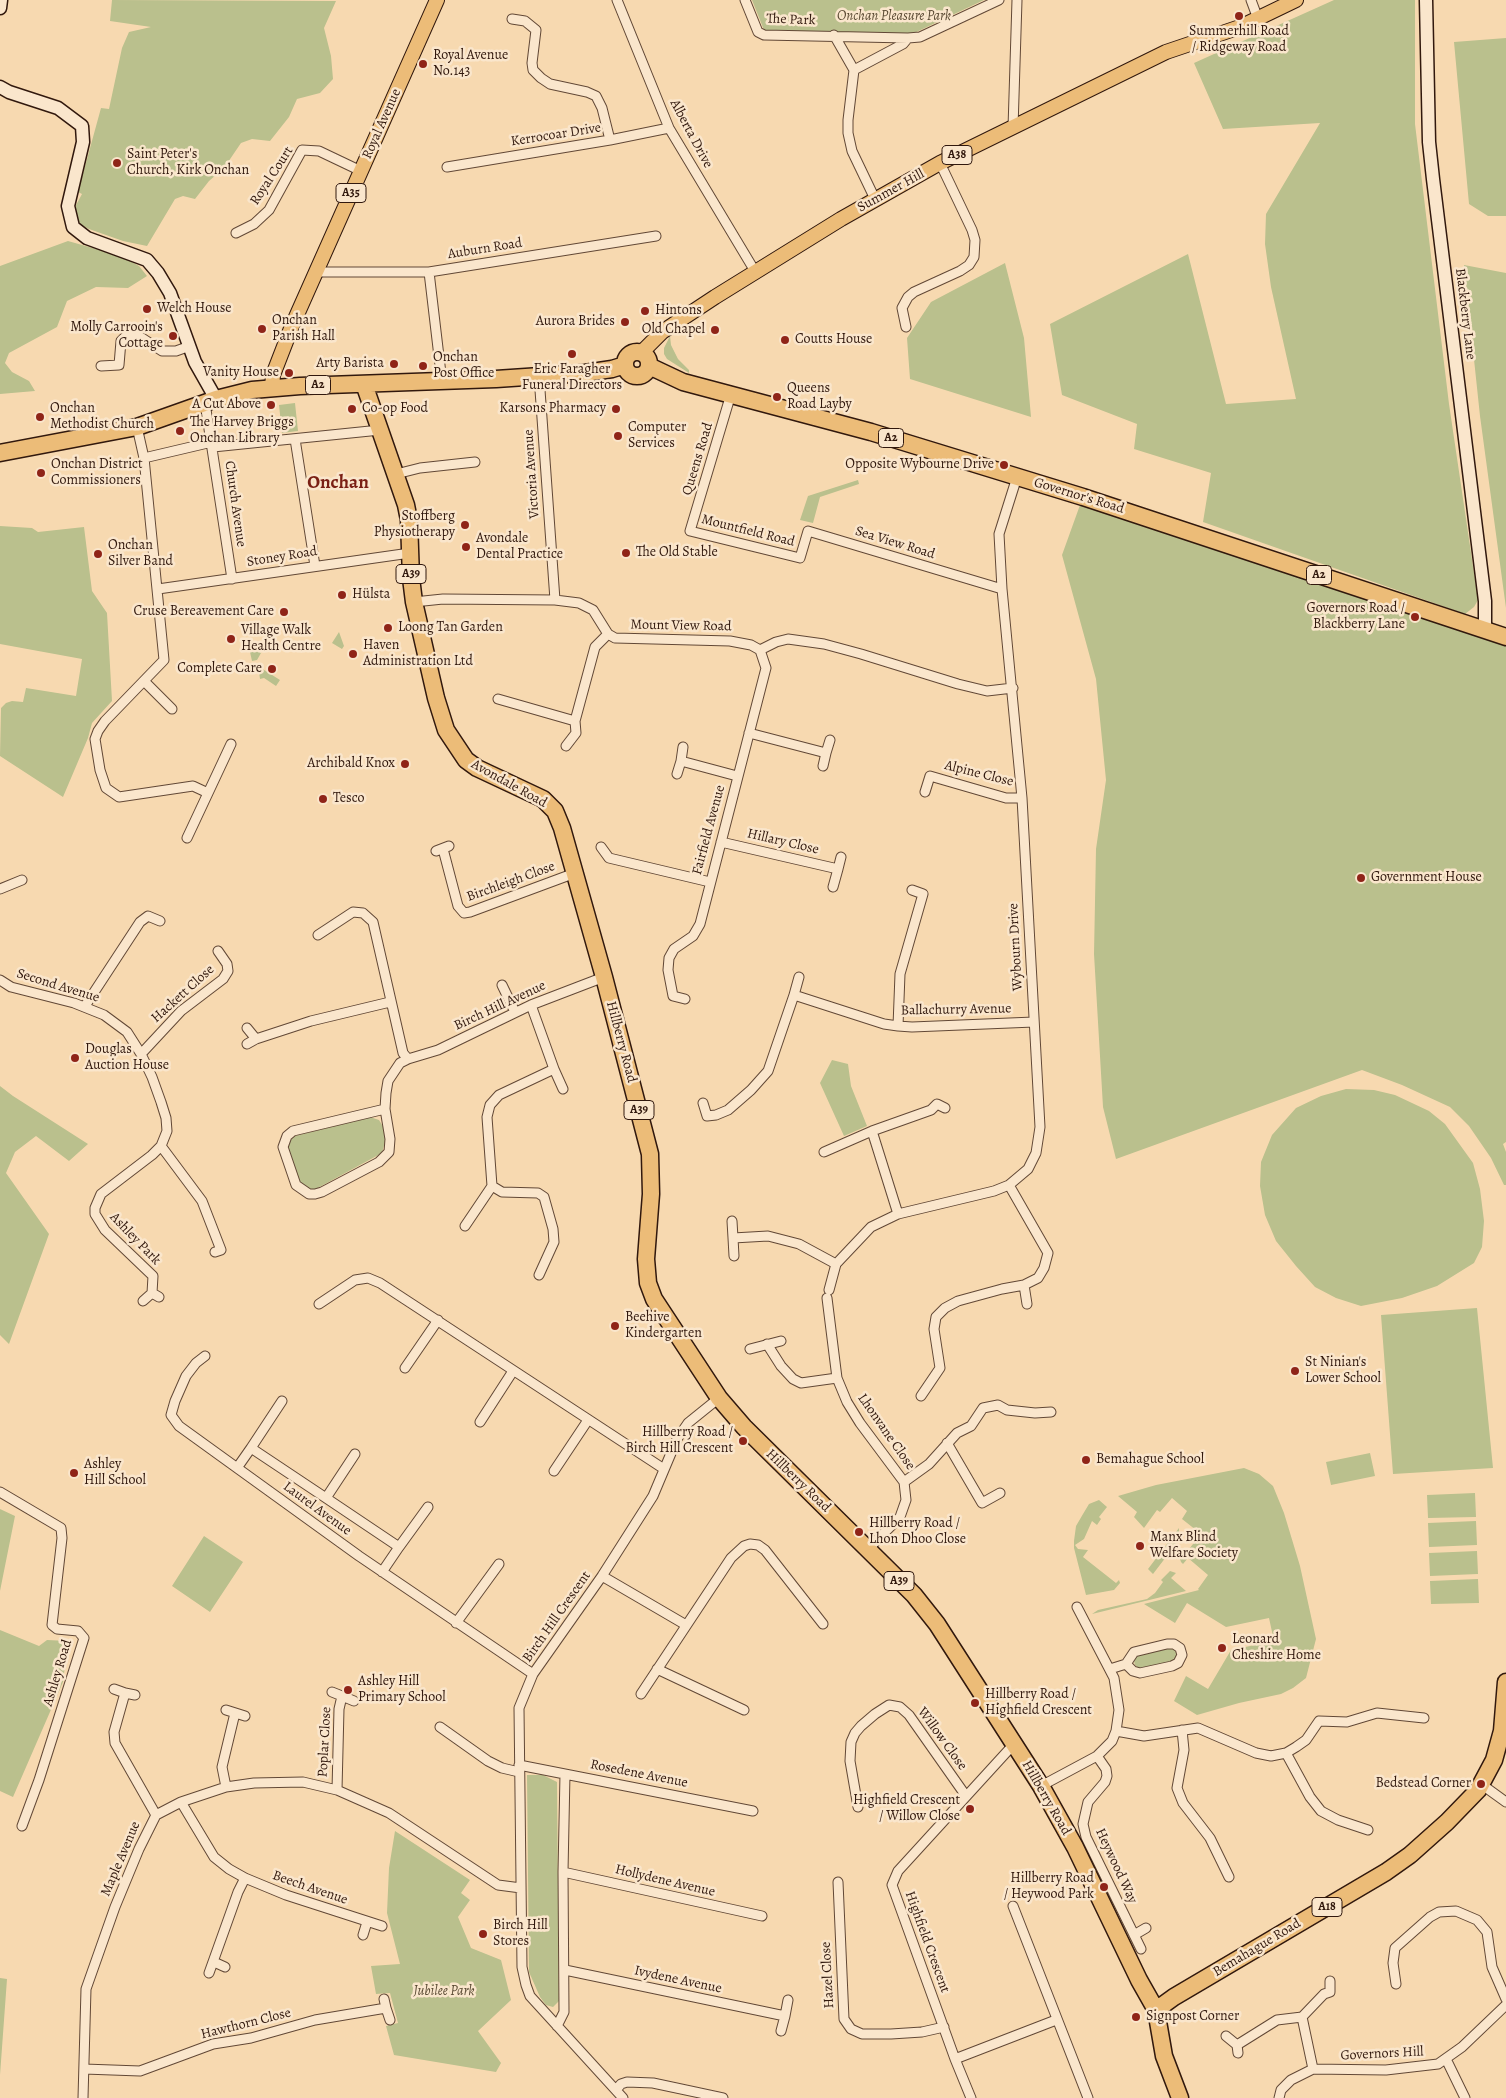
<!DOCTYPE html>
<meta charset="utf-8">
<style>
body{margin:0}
canvas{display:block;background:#f7d9b0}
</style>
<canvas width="1506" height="2098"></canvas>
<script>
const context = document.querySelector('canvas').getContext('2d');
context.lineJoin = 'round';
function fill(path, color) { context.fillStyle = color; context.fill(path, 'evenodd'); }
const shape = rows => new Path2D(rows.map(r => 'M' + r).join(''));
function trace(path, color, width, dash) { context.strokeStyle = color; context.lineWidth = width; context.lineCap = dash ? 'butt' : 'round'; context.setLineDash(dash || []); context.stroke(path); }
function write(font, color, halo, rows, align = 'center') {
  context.font = font + ' Alegreya,serif'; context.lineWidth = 5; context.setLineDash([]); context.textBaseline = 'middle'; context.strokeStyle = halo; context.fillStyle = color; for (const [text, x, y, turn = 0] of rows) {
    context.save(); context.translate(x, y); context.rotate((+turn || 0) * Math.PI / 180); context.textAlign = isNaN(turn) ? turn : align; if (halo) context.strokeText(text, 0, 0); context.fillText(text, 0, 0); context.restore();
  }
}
const green = shape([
 [112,0,336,1,324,28,331,56,333,79,320,93,297,99,289,117,270,141,252,139,241,143,224,168,209,181,195,199,183,196,175,199,147,246,123,241,89,229,81,225,75,214,75,207,82,194,78,192,101,108,109,109,122,48,129,32,151,27,110,21],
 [752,0,984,0,910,35,764,30],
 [1334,0,1415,0,1415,124,1449,404,1478,600,1474,607,1465,614,1203,522,1211,473,1134,449,1137,424,1062,395,1050,324,1188,254,1226,404,1296,399,1271,287,1265,244,1266,214,1320,123,1223,129,1194,63],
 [1506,38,1506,216,1488,216,1469,204,1454,42],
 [68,241,121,256,139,266,147,276,128,288,96,287,67,301,57,327,9,353,5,363,12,372,29,381,35,391,0,394,0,266],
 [1005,263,1024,338,1031,417,910,379,907,338,931,302],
 [1464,265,1506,273,1506,608,1480,416],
 [670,336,671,345,678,359,689,370,689,373,667,359,664,354,664,348],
 [295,403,298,431,282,433,279,405],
 [858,480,859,484,820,497,813,523,800,520,808,496],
 [1080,505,1506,646,1506,1142,1503,1144,1506,1152,1506,1185,1504,1185,1491,1158,1469,1126,1450,1107,1402,1085,1362,1070,1116,1159,1103,1107,1094,954,1096,849,1106,780,1096,679,1062,555],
 [0,526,32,528,38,532,84,527,92,591,107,613,112,701,92,723,88,738,63,797,0,756,1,708,6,703,12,701,23,702,26,688,76,696,82,659,0,644],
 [339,632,344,646,342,649,332,643],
 [251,642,253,644,256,650,261,653,257,660,252,661,248,643],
 [261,668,280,680,276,686,264,678,260,679,259,672],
 [832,1060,848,1064,851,1086,867,1126,844,1136,820,1083],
 [0,1086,13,1096,88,1144,69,1161,36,1136,15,1152,6,1173,49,1234,9,1344,0,1335],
 [1346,1089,1374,1090,1395,1095,1429,1111,1445,1124,1473,1163,1480,1189,1484,1221,1482,1247,1474,1263,1437,1286,1402,1298,1361,1306,1336,1298,1315,1287,1296,1266,1276,1241,1265,1215,1260,1186,1261,1162,1272,1135,1296,1108,1321,1096],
 [370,1117,379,1120,384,1128,386,1138,382,1153,314,1190,306,1189,300,1183,292,1162,288,1151,289,1140,295,1136],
 [1477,1308,1493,1468,1393,1474,1381,1315],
 [1370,1453,1375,1476,1331,1485,1326,1462],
 [1244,1468,1259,1474,1273,1486,1284,1513,1300,1566,1316,1639,1306,1678,1293,1688,1281,1694,1239,1703,1197,1715,1174,1701,1186,1676,1208,1689,1231,1650,1274,1641,1269,1618,1226,1627,1187,1603,1175,1623,1144,1604,1199,1590,1198,1589,1208,1575,1188,1558,1183,1564,1181,1562,1179,1556,1189,1549,1201,1534,1182,1519,1187,1511,1172,1498,1160,1512,1157,1510,1144,1528,1134,1517,1137,1512,1118,1496,1156,1485],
 [1475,1493,1476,1517,1428,1518,1427,1495],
 [1099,1500,1107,1507,1099,1517,1101,1519,1097,1525,1092,1521,1084,1539,1075,1545,1078,1549,1088,1550,1083,1557,1116,1583,1119,1580,1120,1583,1114,1590,1086,1595,1074,1548,1074,1541,1076,1526,1083,1514,1089,1504],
 [0,1509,15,1516,0,1591],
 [1476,1521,1477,1545,1429,1547,1428,1523],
 [1179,1528,1179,1540,1153,1574,1148,1569],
 [204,1536,243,1562,210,1612,172,1586],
 [1477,1551,1478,1574,1430,1576,1429,1553],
 [1170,1571,1176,1573,1171,1578,1186,1591,1092,1614,1098,1610,1147,1599,1155,1593,1163,1582,1161,1580],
 [1478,1579,1479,1603,1431,1604,1430,1581],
 [0,1630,39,1646,47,1640,68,1641,63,1682,13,1797,0,1791],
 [1171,1647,1176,1650,1178,1655,1174,1662,1140,1669,1135,1665,1134,1661,1136,1656],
 [527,1775,543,1775,557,1782,559,2001,553,2007,546,2005,540,1997,529,1972],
 [395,1831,470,1880,461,1893,470,1900,458,1917,471,1948,501,1960,511,2000,478,2031,501,2063,496,2072,394,2055,386,2026,398,2023,390,1993,376,1994,371,1966,400,1964,387,1913,389,1868],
 [0,1978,7,1979,0,2075]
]);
const street = shape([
 [617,0,669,128,756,273],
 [745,0,758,32,764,35,908,38,920,37,999,0],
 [1251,0,1258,19],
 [512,19,525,21,536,30,532,63,533,70,541,78,550,84,587,92,596,96,602,108,610,140],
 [834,35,854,70,848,120,848,133,852,151,875,199],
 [854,70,903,44,908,38],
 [1013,128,1017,0],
 [447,167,610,140,669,128],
 [236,233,254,224,269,210,302,150,319,151,361,171],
 [316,272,429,272,656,236],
 [429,272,442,382],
 [906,327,902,308,908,297,914,292,960,271,969,265,974,257,975,240,972,230,940,163],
 [101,366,119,365,121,341,127,335,139,336,162,351,176,351,190,346],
 [539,376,555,600],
 [731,394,690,531,800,558,808,531,1002,589],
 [205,403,232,579],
 [137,427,144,458,164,660,105,721,98,731,95,739,100,770,106,788,119,797,193,786,208,793],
 [295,439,315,566],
 [213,447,380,430],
 [144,458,212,442],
 [396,474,420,468,475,462],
 [158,589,410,553],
 [414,602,443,599,555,600,579,603,593,610,608,634,615,638,730,641,751,645,760,650,776,642,788,639,824,644,861,654,958,684,987,691,1013,688],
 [145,682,172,709],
 [498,699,575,721],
 [749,733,826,753,823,766],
 [566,746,576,733,575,721,595,647,608,634],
 [683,747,681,761,737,776],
 [826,753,830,740],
 [677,774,681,761],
 [925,792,930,776,1006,798,1022,798],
 [187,838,231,744],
 [721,842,838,869,833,887],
 [601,847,609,858,710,882],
 [443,849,458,906,464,913,470,912,575,873],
 [436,851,449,846],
 [838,869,841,857],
 [0,889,22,880],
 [318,935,353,912,363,913,373,922,403,1053,408,1059],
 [0,980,11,987,74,1003,104,1015,127,1032,141,1054,152,1077,161,1102,166,1118,167,1131,161,1146,152,1155,101,1194,95,1208,95,1214,105,1230,153,1276,152,1293,159,1297],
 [502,985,515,1012],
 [794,995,799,977],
 [685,999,673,996,668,970,669,958,674,949,693,936,700,924,766,668,760,650],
 [531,1005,554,1069,499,1095,490,1105,487,1117,492,1186,502,1192,538,1193,544,1197,553,1229,554,1242,539,1275],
 [85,1006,140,922,148,916,160,921],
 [898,1026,900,974,923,894,912,890],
 [247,1028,256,1039],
 [247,1044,256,1039,311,1021,390,1002],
 [141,1054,181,1011,223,979,228,971,227,964,218,951],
 [554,1069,563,1089],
 [703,1103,707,1116,716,1115,728,1110,751,1090,768,1071,794,995,884,1024,898,1026,912,1027,1034,1022],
 [385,1109,293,1131,287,1136,283,1147,296,1185,309,1194,315,1194,322,1192,379,1162,389,1152,390,1139,385,1109,386,1093,388,1081,400,1063,408,1059,438,1050,531,1005,604,977],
 [872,1131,898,1214],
 [161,1146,202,1201,221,1250,215,1252],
 [824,1152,872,1131,931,1110,937,1104,945,1108],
 [732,1221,733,1238,768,1236,799,1244,836,1264],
 [465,1226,492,1186],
 [733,1238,734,1256],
 [1024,1285,1027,1304],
 [829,1290,836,1264,871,1227,898,1214,994,1191,1009,1185,1028,1169,1036,1153,1040,1127,1022,798,1002,589,999,534,1017,477],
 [827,1298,837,1378,847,1402,860,1423,904,1482,906,1500,900,1517,868,1549],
 [143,1301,152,1293],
 [319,1304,355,1280,368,1278,380,1283,664,1469],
 [767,1344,781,1366,793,1379,801,1383,837,1378],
 [750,1349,781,1341],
 [205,1356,196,1363,186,1376,175,1401,171,1415,179,1426,359,1556,533,1674],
 [405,1368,438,1320],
 [921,1396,940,1368,934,1329,936,1317,945,1308,958,1301,1002,1289,1024,1285,1038,1278,1044,1268,1048,1253,1009,1185],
 [480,1422,513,1371],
 [947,1443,982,1503,1000,1493],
 [251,1448,282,1401],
 [355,1454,326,1498,399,1547,382,1572],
 [237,1468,251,1448,326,1498],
 [554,1471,588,1420],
 [904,1482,929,1464,957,1433,971,1426,983,1408,998,1405,1007,1410,1035,1413,1051,1412],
 [0,1492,61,1528,62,1538,52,1625,57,1629,78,1631,84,1638,39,1780,22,1826],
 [399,1547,428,1507],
 [602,1576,686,1625],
 [456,1623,499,1564],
 [657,1669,744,1710],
 [1110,1669,1126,1664,1134,1652,1167,1644,1174,1644,1180,1648,1182,1655,1178,1663,1172,1666,1140,1673,1133,1671,1126,1664],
 [114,1689,125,1693,114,1732,115,1743,156,1815],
 [332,1692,342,1696,339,1709,337,1790],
 [125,1693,135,1695],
 [641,1694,731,1558,744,1546,750,1544,758,1545,765,1550,823,1624],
 [342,1696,354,1701],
 [226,1710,245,1716],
 [1319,1721,1347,1722,1377,1713,1424,1718],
 [440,1727,488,1761,502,1768,519,1772],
 [1182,1730,1184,1750,1177,1788,1183,1803,1210,1838,1229,1877],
 [1116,1731,1144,1736,1198,1728,1256,1753,1271,1756,1286,1753,1296,1747,1306,1740,1319,1721],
 [1286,1753,1310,1797,1321,1811,1338,1820,1368,1830],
 [1097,1756,1106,1769,1107,1776,1105,1782,1088,1802,1083,1824,1086,1837,1141,1949],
 [519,1765,753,1811],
 [1481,1784,1506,1802],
 [1041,1786,1097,1756,1112,1741,1116,1731,1119,1710,1114,1678,1077,1607],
 [226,1787,222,1767,235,1713],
 [181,1802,214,1857,229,1869,245,1878,286,1895,382,1926],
 [858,1807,850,1761,851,1742,855,1733,861,1726,875,1714,889,1705,900,1707,909,1715,966,1796],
 [563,1872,762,1916],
 [838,1882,844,2019,851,2029,862,2034,891,2034,922,2032,944,2027],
 [1013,1906,1088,2098],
 [363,1935,367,1922],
 [1134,1935,1146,1928],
 [214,1962,225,1967],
 [565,1970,785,2016,788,2000],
 [209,1973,238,1892,245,1878],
 [1396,1984,1393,1963,1395,1948,1430,1917,1439,1912,1456,1911,1477,1920,1487,1932,1492,1967,1506,1999],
 [386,2008,390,2020],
 [1302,2017,1324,1994,1330,1992,1330,1981],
 [557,2026,564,2012,563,1872,565,1774],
 [781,2031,785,2016],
 [1226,2036,1237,2045],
 [1238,2053,1237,2045,1277,2020,1302,2017,1313,2069],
 [955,2059,1056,2020],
 [1446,2059,1465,2098],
 [84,2069,140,2071,213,2044,251,2038,315,2020,386,2008,384,1999],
 [616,2090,621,2084,627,2082,653,2083,723,2098],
 [83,2098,86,1989,115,1907,139,1849,156,1815,181,1802,226,1787,254,1783,303,1782,337,1790,389,1813,498,1885,521,1888],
 [623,2098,530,1996,526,1985,522,1967,519,1708,533,1674,602,1576,653,1496,677,1439,688,1423,719,1398],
 [971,2098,955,2059,892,1885,898,1871,1014,1744],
 [1279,2098,1281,2090,1291,2080,1313,2069,1386,2070,1438,2064,1462,2047,1506,2005]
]);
const secondary = shape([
 [1426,0,1429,142,1433,179,1485,601,1485,630],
 [0,8,1,0],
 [0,87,9,92,58,108,82,126,83,142,68,206,73,227,87,238,147,260,158,273,170,293,195,362,216,399]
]);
const primary = shape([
 [641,353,662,332,715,297,841,219,940,163,1166,52,1240,27,1296,0],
 [272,388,273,375,292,326,437,0]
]);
const highway = shape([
 '625 364a12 12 0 1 1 24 0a12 12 0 1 1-24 0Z',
 [649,366,683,382,871,432,1083,497,1506,637],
 [364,384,406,505,409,520,411,578,414,602,436,698,446,730,466,760,477,768,543,799,555,811,562,828,604,977,650,1154,651,1194,646,1259,648,1283,654,1299,719,1398,744,1427,914,1595,937,1624,1041,1786,1075,1847,1139,1980,1156,2010,1164,2056,1180,2098],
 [0,453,137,427,216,399,252,390,300,386,496,379,585,373,612,369,625,365],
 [1156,2010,1174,1997,1386,1872,1410,1855,1447,1822,1478,1790,1494,1760,1502,1731,1506,1682]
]);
const markers = [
 [1239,16,5,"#8f2418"],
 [423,64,5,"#8f2418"],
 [117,163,5,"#8f2418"],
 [147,309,5,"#8f2418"],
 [645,311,5,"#8f2418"],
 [625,322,5,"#8f2418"],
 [262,329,5,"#8f2418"],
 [715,330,5,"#8f2418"],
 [173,336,5,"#8f2418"],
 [785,340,5,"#8f2418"],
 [572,354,5,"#8f2418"],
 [394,364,5,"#8f2418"],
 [423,366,5,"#8f2418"],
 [289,373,5,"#8f2418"],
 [777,397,5,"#8f2418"],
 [271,405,5,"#8f2418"],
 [352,409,5,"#8f2418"],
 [616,409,5,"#8f2418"],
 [40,417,5,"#8f2418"],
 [180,431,5,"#8f2418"],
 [618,436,5,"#8f2418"],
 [1004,465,5,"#8f2418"],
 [41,473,5,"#8f2418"],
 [465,525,5,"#8f2418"],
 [466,547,5,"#8f2418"],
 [626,553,5,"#8f2418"],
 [98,554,5,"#8f2418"],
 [342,595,5,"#8f2418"],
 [284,612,5,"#8f2418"],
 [1415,617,5,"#8f2418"],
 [388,628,5,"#8f2418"],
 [231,639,5,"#8f2418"],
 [353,654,5,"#8f2418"],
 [272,669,5,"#8f2418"],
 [405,764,5,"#8f2418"],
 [323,799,5,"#8f2418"],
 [1361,878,5,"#8f2418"],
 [75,1058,5,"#8f2418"],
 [615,1326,5,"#8f2418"],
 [1295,1371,5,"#8f2418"],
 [743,1441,5,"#8f2418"],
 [1086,1460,5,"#8f2418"],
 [74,1473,5,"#8f2418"],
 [859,1532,5,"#8f2418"],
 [1140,1546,5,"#8f2418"],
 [1222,1648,5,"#8f2418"],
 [348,1690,5,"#8f2418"],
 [975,1703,5,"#8f2418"],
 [1481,1784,5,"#8f2418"],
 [970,1809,5,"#8f2418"],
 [1104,1887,5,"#8f2418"],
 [483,1934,5,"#8f2418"],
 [1136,2017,5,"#8f2418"]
];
const shields = [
 [957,155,30],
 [351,193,30],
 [318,385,25],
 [891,438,25],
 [411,574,30],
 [1319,575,25],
 [639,1110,30],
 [899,1581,30],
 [1327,1907,30]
];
const shieldNames = [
 ["A38",957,155],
 ["A35",351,193],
 ["A2",318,385],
 ["A2",891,438],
 ["A39",411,574],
 ["A2",1319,575],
 ["A39",639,1110],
 ["A39",899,1581],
 ["A18",1327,1907]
];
const parkNames = [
 ["Onchan Pleasure Park",894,17],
 ["Jubilee Park",444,1992]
];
const streetNames = [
 ["The Park",791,20,2],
 ["Royal Avenue",382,124,-66],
 ["Alberta Drive",691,134,62],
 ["Kerrocoar Drive",556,135,-9],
 ["Royal Court",272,176,-57],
 ["Summer Hill",891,191,-29],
 ["Auburn Road",485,249,-9],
 ["Blackberry Lane",1465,314,83],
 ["Queens Road",698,459,-73],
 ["Victoria Avenue",532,474,-94],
 ["Governor's Road",1079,496,17],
 ["Church Avenue",235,504,82],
 ["Mountfield Road",748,531,14],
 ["Sea View Road",895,543,17],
 ["Stoney Road",282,557,-9],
 ["Mount View Road",681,626,1],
 ["Alpine Close",979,774,14],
 ["Avondale Road",509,784,29],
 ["Fairfield Avenue",709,830,-75],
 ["Hillary Close",783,842,13],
 ["Birchleigh Close",511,882,-20],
 ["Wybourn Drive",1016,947,-93],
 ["Second Avenue",58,986,17],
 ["Hackett Close",183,994,-42],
 ["Birch Hill Avenue",500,1006,-25],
 ["Ballachurry Avenue",956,1010,-1],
 ["Hillberry Road",621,1042,75],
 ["Ashley Park",135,1239,46],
 ["Lhonvane Close",886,1432,55],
 ["Hillberry Road",798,1481,44],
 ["Laurel Avenue",317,1509,36],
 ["Birch Hill Crescent",557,1617,-55],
 ["Ashley Road",58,1673,-73],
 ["Willow Close",942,1739,54],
 ["Poplar Close",325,1742,-87],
 ["Rosedene Avenue",639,1774,11],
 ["Hillberry Road",1046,1798,60],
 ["Maple Avenue",121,1859,-67],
 ["Heywood Way",1116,1866,65],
 ["Hollydene Avenue",665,1881,13],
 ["Beech Avenue",310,1888,19],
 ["Highfield Crescent",927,1942,70],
 ["Bemahague Road",1257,1948,-31],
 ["Hazel Close",828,1975,-93],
 ["Ivydene Avenue",678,1980,12],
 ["Hawthorn Close",246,2024,-14],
 ["Governors Hill",1382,2054,-3]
];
const poiNames = [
 ["Summerhill Road",1239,32,"center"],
 ["/ Ridgeway Road",1239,48,"center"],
 ["Royal Avenue",433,56],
 ["No.143",433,72],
 ["Saint Peter's",127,155],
 ["Church, Kirk Onchan",127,171],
 ["Welch House",157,309],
 ["Hintons",655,311],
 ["Onchan",272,321],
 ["Parish Hall",272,337],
 ["Aurora Brides",615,322,"right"],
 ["Molly Carrooin's",163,328,"right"],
 ["Cottage",163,344,"right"],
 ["Old Chapel",705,330,"right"],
 ["Coutts House",795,340],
 ["Onchan",433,358],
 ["Post Office",433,374],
 ["Arty Barista",384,364,"right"],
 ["Eric Faragher",572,370,"center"],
 ["Funeral Directors",572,386,"center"],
 ["Vanity House",279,373,"right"],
 ["Queens",787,389],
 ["Road Layby",787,405],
 ["A Cut Above",261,405,"right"],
 ["Onchan",50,409],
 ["Methodist Church",50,425],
 ["Co-op Food",362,409],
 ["Karsons Pharmacy",606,409,"right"],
 ["The Harvey Briggs",190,423],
 ["Onchan Library",190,439],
 ["Computer",628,428],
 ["Services",628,444],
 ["Onchan District",51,465],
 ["Commissioners",51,481],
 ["Opposite Wybourne Drive",994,465,"right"],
 ["Stoffberg",455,517,"right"],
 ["Physiotherapy",455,533,"right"],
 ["Avondale",476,539],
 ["Dental Practice",476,555],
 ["Onchan",108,546],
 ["Silver Band",108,562],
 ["The Old Stable",636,553],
 ["Hülsta",352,595],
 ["Governors Road /",1405,609,"right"],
 ["Blackberry Lane",1405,625,"right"],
 ["Cruse Bereavement Care",274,612,"right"],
 ["Loong Tan Garden",398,628],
 ["Village Walk",241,631],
 ["Health Centre",241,647],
 ["Haven",363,646],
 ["Administration Ltd",363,662],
 ["Complete Care",262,669,"right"],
 ["Archibald Knox",395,764,"right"],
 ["Tesco",333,799],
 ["Government House",1371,878],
 ["Douglas",85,1050],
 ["Auction House",85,1066],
 ["Beehive",625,1318],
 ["Kindergarten",625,1334],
 ["St Ninian's",1305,1363],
 ["Lower School",1305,1379],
 ["Hillberry Road /",733,1433,"right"],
 ["Birch Hill Crescent",733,1449,"right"],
 ["Bemahague School",1096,1460],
 ["Ashley",84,1465],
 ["Hill School",84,1481],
 ["Hillberry Road /",869,1524],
 ["Lhon Dhoo Close",869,1540],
 ["Manx Blind",1150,1538],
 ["Welfare Society",1150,1554],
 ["Leonard",1232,1640],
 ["Cheshire Home",1232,1656],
 ["Ashley Hill",358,1682],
 ["Primary School",358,1698],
 ["Hillberry Road /",985,1695],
 ["Highfield Crescent",985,1711],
 ["Bedstead Corner",1471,1784,"right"],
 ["Highfield Crescent",960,1801,"right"],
 ["/ Willow Close",960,1817,"right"],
 ["Hillberry Road",1094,1879,"right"],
 ["/ Heywood Park",1094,1895,"right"],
 ["Birch Hill",493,1926],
 ["Stores",493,1942],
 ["Signpost Corner",1146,2017]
];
const districtNames = [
 ["Onchan",338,483]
];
fill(green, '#bac08d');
trace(street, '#624836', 11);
trace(secondary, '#31180d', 15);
trace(primary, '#31180d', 16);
trace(highway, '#31180d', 19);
trace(street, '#fae6cc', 9);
trace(secondary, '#fae6cc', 12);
trace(primary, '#ecbc78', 14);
trace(highway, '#ecbc78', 16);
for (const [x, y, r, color] of markers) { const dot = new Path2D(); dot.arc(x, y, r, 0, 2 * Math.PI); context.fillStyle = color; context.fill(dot); trace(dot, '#fae6cc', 2); }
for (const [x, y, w] of shields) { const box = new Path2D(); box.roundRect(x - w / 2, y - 9.5, w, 19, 4); context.fillStyle = '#fae6cc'; context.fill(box); trace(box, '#31180d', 1); }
write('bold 12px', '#31180d', null, shieldNames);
write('italic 14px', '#5a4a33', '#fae6cc', parkNames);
write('14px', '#31180d', '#fae6cc', streetNames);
write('14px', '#31180d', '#fae6cc', poiNames, 'left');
write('bold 19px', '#7a1f14', '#fae6cc', districtNames);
</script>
